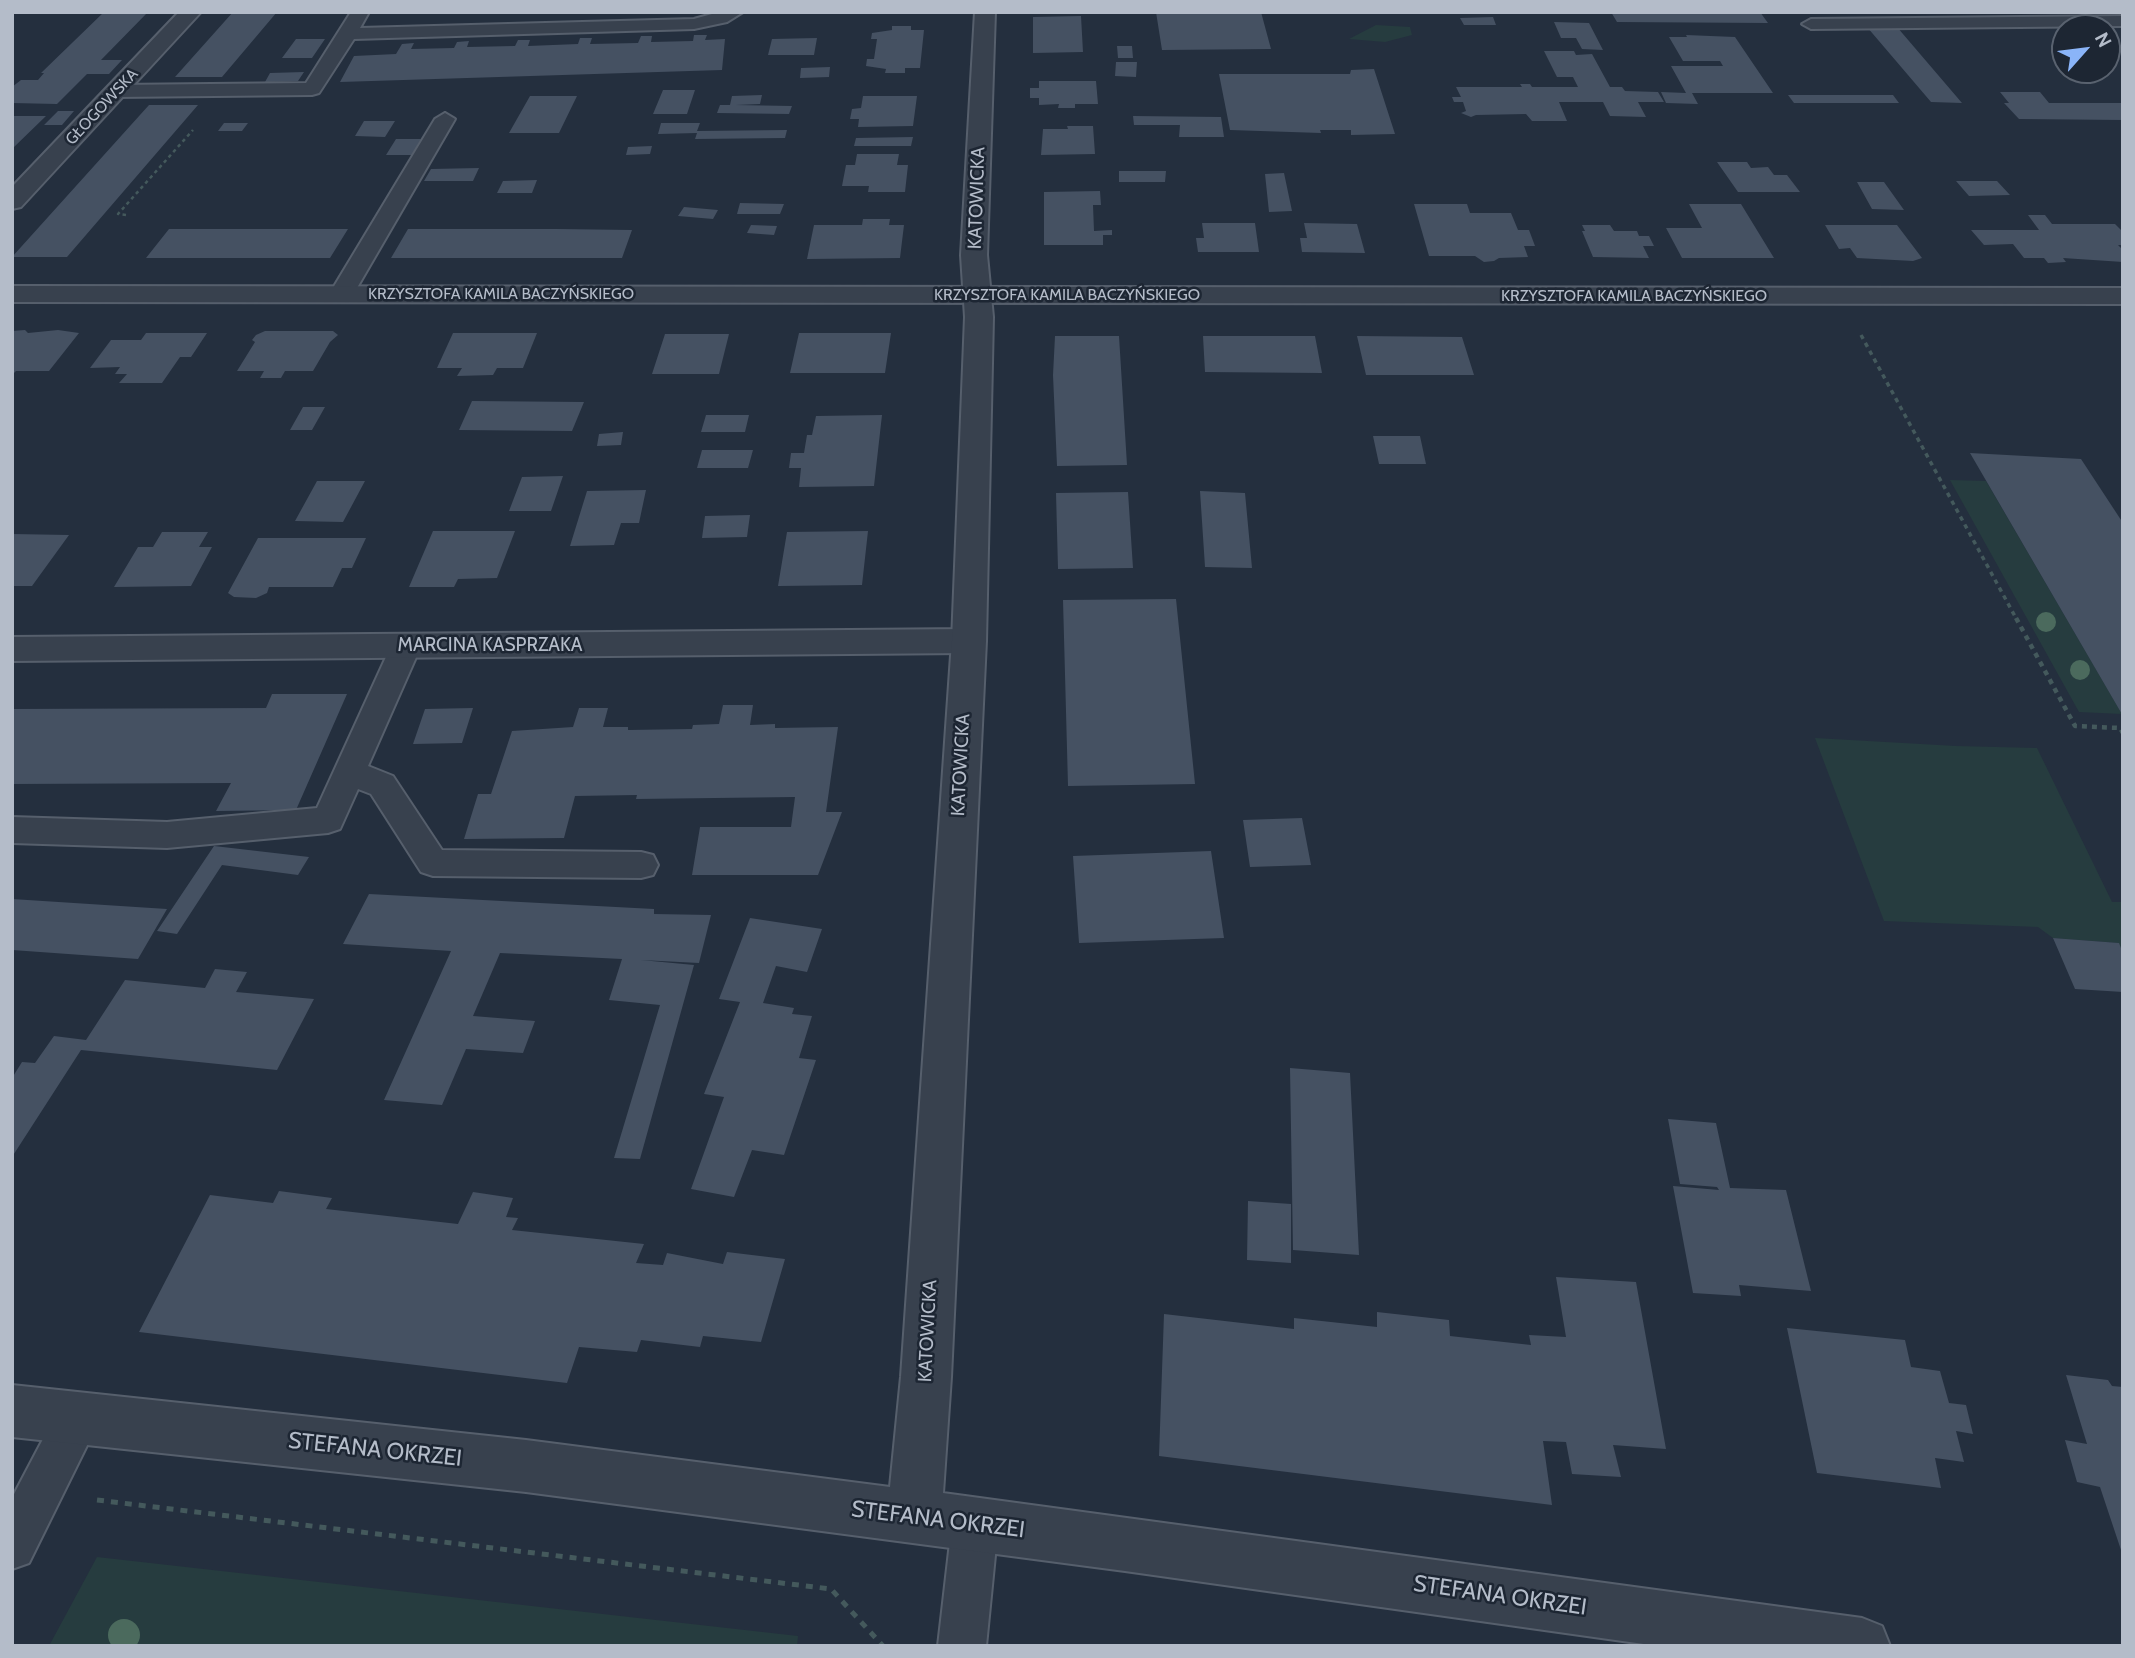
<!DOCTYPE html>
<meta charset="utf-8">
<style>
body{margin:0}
#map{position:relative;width:2135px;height:1658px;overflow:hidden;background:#242f3e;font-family:Cabin,sans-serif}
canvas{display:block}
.frame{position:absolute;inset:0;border:14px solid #b4bcc9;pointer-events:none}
.north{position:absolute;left:2051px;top:14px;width:70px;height:70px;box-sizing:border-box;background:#1d2633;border:2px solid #59626f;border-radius:50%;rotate:62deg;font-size:19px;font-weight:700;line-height:28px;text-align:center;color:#b4bcc9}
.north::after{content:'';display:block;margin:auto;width:24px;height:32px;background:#8ab4f8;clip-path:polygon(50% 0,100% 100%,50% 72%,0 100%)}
</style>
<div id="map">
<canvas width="2135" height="1658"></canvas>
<div class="frame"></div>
<div class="north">N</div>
</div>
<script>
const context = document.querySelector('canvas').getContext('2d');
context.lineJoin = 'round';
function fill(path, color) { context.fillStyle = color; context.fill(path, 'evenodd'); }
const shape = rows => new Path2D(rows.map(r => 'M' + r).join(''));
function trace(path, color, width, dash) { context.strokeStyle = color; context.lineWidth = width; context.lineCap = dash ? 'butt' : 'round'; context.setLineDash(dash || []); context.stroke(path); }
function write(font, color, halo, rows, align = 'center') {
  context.font = font + ' Cabin,sans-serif'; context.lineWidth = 5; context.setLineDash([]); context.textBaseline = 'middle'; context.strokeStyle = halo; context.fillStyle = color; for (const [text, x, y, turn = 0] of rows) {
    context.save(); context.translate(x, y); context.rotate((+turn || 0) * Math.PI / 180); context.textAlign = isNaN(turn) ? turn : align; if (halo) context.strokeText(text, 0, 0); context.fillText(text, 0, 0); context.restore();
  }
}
const green = shape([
 [1376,25,1410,27,1412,35,1385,42,1349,39],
 [1950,480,1986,481,2122,714,2079,712],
 [1815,738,1956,746,2037,748,2112,902,2123,902,2123,953,2118,943,2053,938,2038,927,1884,921],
 [97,1557,798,1636,797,1646,49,1646]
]);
const building = shape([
 [104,12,148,12,101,60,122,60,109,74,87,74,57,104,12,103,12,87,21,80,38,80,44,73,41,73],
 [233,12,277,12,222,77,175,77],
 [1156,12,1261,12,1271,49,1162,50],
 [1611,12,1760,12,1768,23,1617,22],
 [1081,16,1083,52,1033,53,1033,17],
 [1493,17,1496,25,1464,25,1460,18],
 [1554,22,1589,23,1603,50,1582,49,1576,38,1561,38],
 [892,26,911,26,911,30,924,30,920,68,905,68,905,73,885,73,886,69,866,66,867,59,874,59,877,39,871,39,872,33,892,30],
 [1867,27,1897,27,1962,103,1931,102],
 [694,35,707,35,705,40,725,39,722,70,340,82,354,56,396,54,402,44,414,43,411,49,454,48,457,42,469,41,467,47,515,46,518,40,530,40,528,46,578,44,580,38,592,38,590,44,638,43,641,36,652,36,651,42,693,41],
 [1686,35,1735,37,1773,93,1692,93,1698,104,1666,103,1661,92,1686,93,1671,66,1723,66,1720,61,1683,61,1669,37,1687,37],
 [817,38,814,55,768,55,772,39],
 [296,39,325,39,312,58,282,58],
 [1117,46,1132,46,1133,58,1118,58],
 [1544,51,1574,51,1576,55,1592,54,1610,87,1622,87,1625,91,1658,92,1664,102,1638,102,1646,117,1610,116,1603,102,1559,102,1567,121,1532,121,1526,114,1476,115,1471,117,1461,113,1466,111,1463,102,1454,102,1452,97,1461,97,1456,87,1522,87,1520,84,1530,84,1532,87,1578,87,1573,77,1557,77],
 [1116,62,1137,62,1136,77,1115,76],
 [830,67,829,77,800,78,801,68],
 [1374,69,1395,134,1351,135,1351,130,1320,130,1321,133,1230,130,1219,74,1350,74,1351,70],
 [304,72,298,81,265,82,270,73],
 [1039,81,1096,81,1098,104,1075,104,1075,108,1058,108,1059,104,1039,105,1039,98,1030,98,1030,88,1039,88],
 [663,90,695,90,687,114,653,114],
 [2000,92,2040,92,2049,103,2123,103,2123,120,2019,119,2004,103,2009,103],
 [762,95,760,104,736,105,792,106,789,114,717,113,720,105,730,105,732,96],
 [1788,95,1893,95,1899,103,1794,103],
 [530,96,577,96,559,133,509,133],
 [863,96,917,96,913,126,858,127,859,119,850,119,852,109,861,108],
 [149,105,198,105,67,257,12,257],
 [58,111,74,111,62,125,44,125],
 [12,116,46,116,12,149],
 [1133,116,1221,117,1224,137,1179,137,1180,125,1134,125],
 [364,121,395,121,385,137,355,136],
 [224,123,248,123,242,131,218,131],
 [661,123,700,123,697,131,787,130,785,138,695,139,697,133,658,134],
 [1067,126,1093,126,1095,154,1041,155,1043,129,1068,129],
 [913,137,911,146,854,146,856,138],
 [396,139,421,139,412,155,386,155],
 [652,146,650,154,626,155,628,147],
 [857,154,899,154,897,165,908,165,905,192,868,192,869,186,842,186,846,165,855,165],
 [1717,162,1747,162,1751,168,1768,167,1774,175,1787,175,1800,192,1738,192],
 [479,168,473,181,424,181,431,169],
 [1119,171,1166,171,1165,182,1119,182],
 [1284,173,1292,211,1269,212,1265,174],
 [537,180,532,193,497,193,503,181],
 [1956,181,1997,181,2010,195,1969,196],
 [1857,182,1884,182,1904,210,1872,209],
 [1100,191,1101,205,1093,205,1094,231,1112,230,1112,235,1103,235,1103,245,1044,245,1044,192],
 [740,203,784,204,780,214,737,214],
 [1414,204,1467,204,1470,213,1511,213,1518,230,1529,230,1535,246,1524,246,1528,257,1499,258,1494,261,1484,262,1475,256,1429,256],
 [1689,204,1741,204,1774,258,1682,258,1666,228,1702,228],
 [684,207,718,210,713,219,678,216],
 [2028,215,2045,215,2052,224,2115,224,2123,232,2123,245,2118,245,2123,250,2123,262,2063,258,2066,262,2048,263,2044,258,2024,258,2013,244,1984,245,1971,230,2039,230],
 [863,219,890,219,889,225,904,225,900,258,807,259,814,225,862,225],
 [1202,223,1255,223,1259,252,1198,252,1196,238,1204,238],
 [1304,223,1357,224,1365,253,1302,252,1300,238,1307,238],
 [751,225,777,226,774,235,747,233],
 [1582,225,1610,225,1614,231,1637,231,1639,236,1649,236,1654,246,1643,246,1649,258,1593,257,1582,231,1585,231],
 [1825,225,1897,225,1922,258,1913,261,1857,258,1850,248,1839,249],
 [169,229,348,229,330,258,146,258],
 [408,229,557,229,632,230,622,258,391,258],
 [25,330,28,333,58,330,79,333,49,371,16,371,12,375,12,331],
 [265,331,333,331,338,335,330,342,313,371,285,371,281,378,260,378,264,371,237,371,255,342,252,340,256,335],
 [146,333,207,333,191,357,180,357,162,383,119,383,127,374,115,374,120,367,90,368,111,340,141,340],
 [453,333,537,333,523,368,497,368,493,375,457,376,462,368,437,368],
 [799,333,891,333,885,373,790,373],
 [665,334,729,334,719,374,652,374],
 [1055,336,1119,336,1127,465,1057,466,1053,375],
 [1203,336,1315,336,1322,373,1205,372],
 [1357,336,1462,337,1474,375,1366,375],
 [472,401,584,402,572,431,459,430],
 [303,407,325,407,312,430,290,430],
 [706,415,749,415,745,432,701,432],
 [882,415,874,486,799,487,801,468,789,468,791,453,804,453,807,435,812,435,816,416],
 [623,432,621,445,597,446,599,434],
 [1373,436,1420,436,1426,464,1379,464],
 [702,450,753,450,748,468,697,468],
 [1970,453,2081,459,2123,523,2123,716],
 [563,476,551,511,509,511,522,477],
 [317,481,365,481,343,522,295,521],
 [646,490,639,523,621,523,614,545,570,546,587,491],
 [1200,491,1245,493,1252,568,1205,567],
 [1128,492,1133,568,1058,569,1056,493],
 [750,515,747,537,702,538,705,516],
 [433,531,515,531,497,578,458,579,454,587,409,587],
 [868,531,862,585,778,586,787,532],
 [162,532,208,532,199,547,212,547,191,586,114,587,138,547,153,547],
 [12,534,69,535,32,586,12,586],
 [258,538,366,538,352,568,342,568,333,587,269,587,267,593,256,598,234,597,228,593],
 [1176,599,1195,784,1068,786,1063,600],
 [272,694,347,694,296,810,216,811,231,783,12,784,12,709,266,708],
 [723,705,753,705,750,725,775,724,775,728,838,727,826,812,842,812,818,875,692,875,700,827,791,827,795,797,636,799,637,795,575,796,564,838,464,839,478,794,491,794,512,731,573,727,579,708,608,708,603,727,628,727,628,730,692,729,693,725,719,724],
 [473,708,462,743,413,744,425,709],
 [1302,818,1311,865,1250,867,1243,820],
 [214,846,309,857,298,875,222,865,177,934,157,931],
 [1211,851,1224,938,1079,943,1073,856],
 [369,894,654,909,654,914,711,915,699,963,641,960,694,965,640,1159,614,1158,660,1005,609,1000,622,959,500,953,473,1016,535,1021,523,1053,466,1049,442,1105,384,1100,451,951,343,944],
 [12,899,167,909,138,959,12,950],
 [750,918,822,929,807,972,776,966,763,1003,794,1008,792,1014,812,1016,799,1058,816,1060,784,1155,752,1150,734,1197,691,1189,724,1097,704,1094,740,1002,719,999],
 [2053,938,2119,943,2123,953,2123,992,2075,989],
 [215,969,247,972,236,992,314,999,277,1070,81,1050,12,1157,12,1078,22,1062,35,1063,54,1036,86,1040,125,980,205,988],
 [1290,1068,1350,1073,1359,1255,1293,1250],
 [1668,1119,1716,1123,1730,1188,1786,1190,1811,1291,1739,1285,1741,1296,1693,1293,1673,1186,1719,1190,1717,1187,1680,1184],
 [279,1191,332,1198,326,1209,458,1224,473,1192,513,1198,506,1217,518,1218,512,1230,644,1244,636,1263,663,1265,667,1253,723,1264,727,1252,785,1259,761,1342,703,1336,700,1347,641,1340,637,1352,579,1347,567,1383,139,1332,210,1195,273,1203],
 [1248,1201,1291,1204,1291,1263,1247,1260],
 [1556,1277,1636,1282,1666,1449,1613,1445,1621,1477,1572,1474,1566,1442,1543,1441,1552,1505,1159,1456,1164,1314,1294,1329,1294,1318,1377,1327,1377,1312,1449,1320,1450,1336,1531,1345,1529,1335,1566,1337],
 [1787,1328,1905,1340,1911,1367,1940,1371,1949,1403,1966,1405,1973,1434,1956,1431,1964,1462,1935,1458,1941,1488,1817,1473],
 [2066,1375,2108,1380,2112,1386,2123,1387,2123,1556,2100,1487,2077,1482,2065,1440,2087,1444]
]);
const pathFar3 = shape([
 [126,215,118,214,193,130]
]);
const pathFar2 = shape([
 [1861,335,2017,620]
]);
const pathFar1 = shape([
 [2016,618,2075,726,2120,728,2123,733]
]);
const path = shape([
 [97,1500,831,1589,883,1646]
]);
const service = shape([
 [351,12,369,12,360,28,694,19,719,12,743,12,727,22,694,29,354,39,319,93,312,95,116,97,106,91,116,85,306,83,351,12],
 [2123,16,2123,26,1811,29,1802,24,1811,19,2123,16],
 [445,113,455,119,354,293,350,298,334,298,330,293,435,119,445,113],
 [406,636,417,639,421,646,368,766,393,776,442,850,641,852,653,855,658,865,653,875,641,878,433,876,421,872,371,794,358,789,340,829,328,833,167,848,12,843,12,817,167,822,317,808,391,646,395,639,406,636],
 [78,1397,94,1403,100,1419,29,1563,12,1569,12,1498,62,1403,78,1397],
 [975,1502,991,1509,998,1525,986,1646,938,1646,952,1525,959,1509,975,1502]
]);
const minor = shape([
 [179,12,201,12,21,207,12,209,12,187,179,12],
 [12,286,2123,288,2123,304,12,302,12,286],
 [969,629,981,633,986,641,981,649,969,653,12,661,12,637,969,629]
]);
const tertiary = shape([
 [975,12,995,12,987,255,993,317,986,641,951,1377,943,1493,1862,1618,1882,1626,1890,1646,1658,1646,1125,1571,526,1492,12,1437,12,1385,526,1440,890,1487,901,1377,952,641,965,317,961,255,975,12]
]);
const trees = [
 [2046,622,10],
 [2080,670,10],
 [124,1635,16]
];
const farStreetnames = [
 ["GŁOGOWSKA",102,107,-47],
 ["KRZYSZTOFA KAMILA BACZYŃSKIEGO",501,294],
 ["KRZYSZTOFA KAMILA BACZYŃSKIEGO",1067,295],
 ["KRZYSZTOFA KAMILA BACZYŃSKIEGO",1634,296]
];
const streetNames = [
 ["KATOWICKA",977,198,-88],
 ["MARCINA KASPRZAKA",490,645],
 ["KATOWICKA",961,765,-87],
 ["KATOWICKA",928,1331,-87]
];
const nearStreetnames = [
 ["STEFANA OKRZEI",375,1450,6],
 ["STEFANA OKRZEI",938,1520,7],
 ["STEFANA OKRZEI",1500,1596,8]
];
fill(green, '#263c3f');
fill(building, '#455162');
trace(service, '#565f6c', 4);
trace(minor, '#565f6c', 4);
trace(tertiary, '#565f6c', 4);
trace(pathFar3, '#44595c', 2.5, [3.5, 3.5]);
trace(pathFar2, '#44595c', 3.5, [4.5, 4.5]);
trace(pathFar1, '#44595c', 4.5, [5, 5]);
trace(path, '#44595c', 5, [7, 7]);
fill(service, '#38414e');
fill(minor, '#38414e');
fill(tertiary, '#38414e');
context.fillStyle = '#4b6a5d';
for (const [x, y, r] of trees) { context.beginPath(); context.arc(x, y, r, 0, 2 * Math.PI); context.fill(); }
write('16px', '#b4bcc9', '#1d2633', farStreetnames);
write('19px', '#b4bcc9', '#1d2633', streetNames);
write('23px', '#b4bcc9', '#1d2633', nearStreetnames);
</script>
